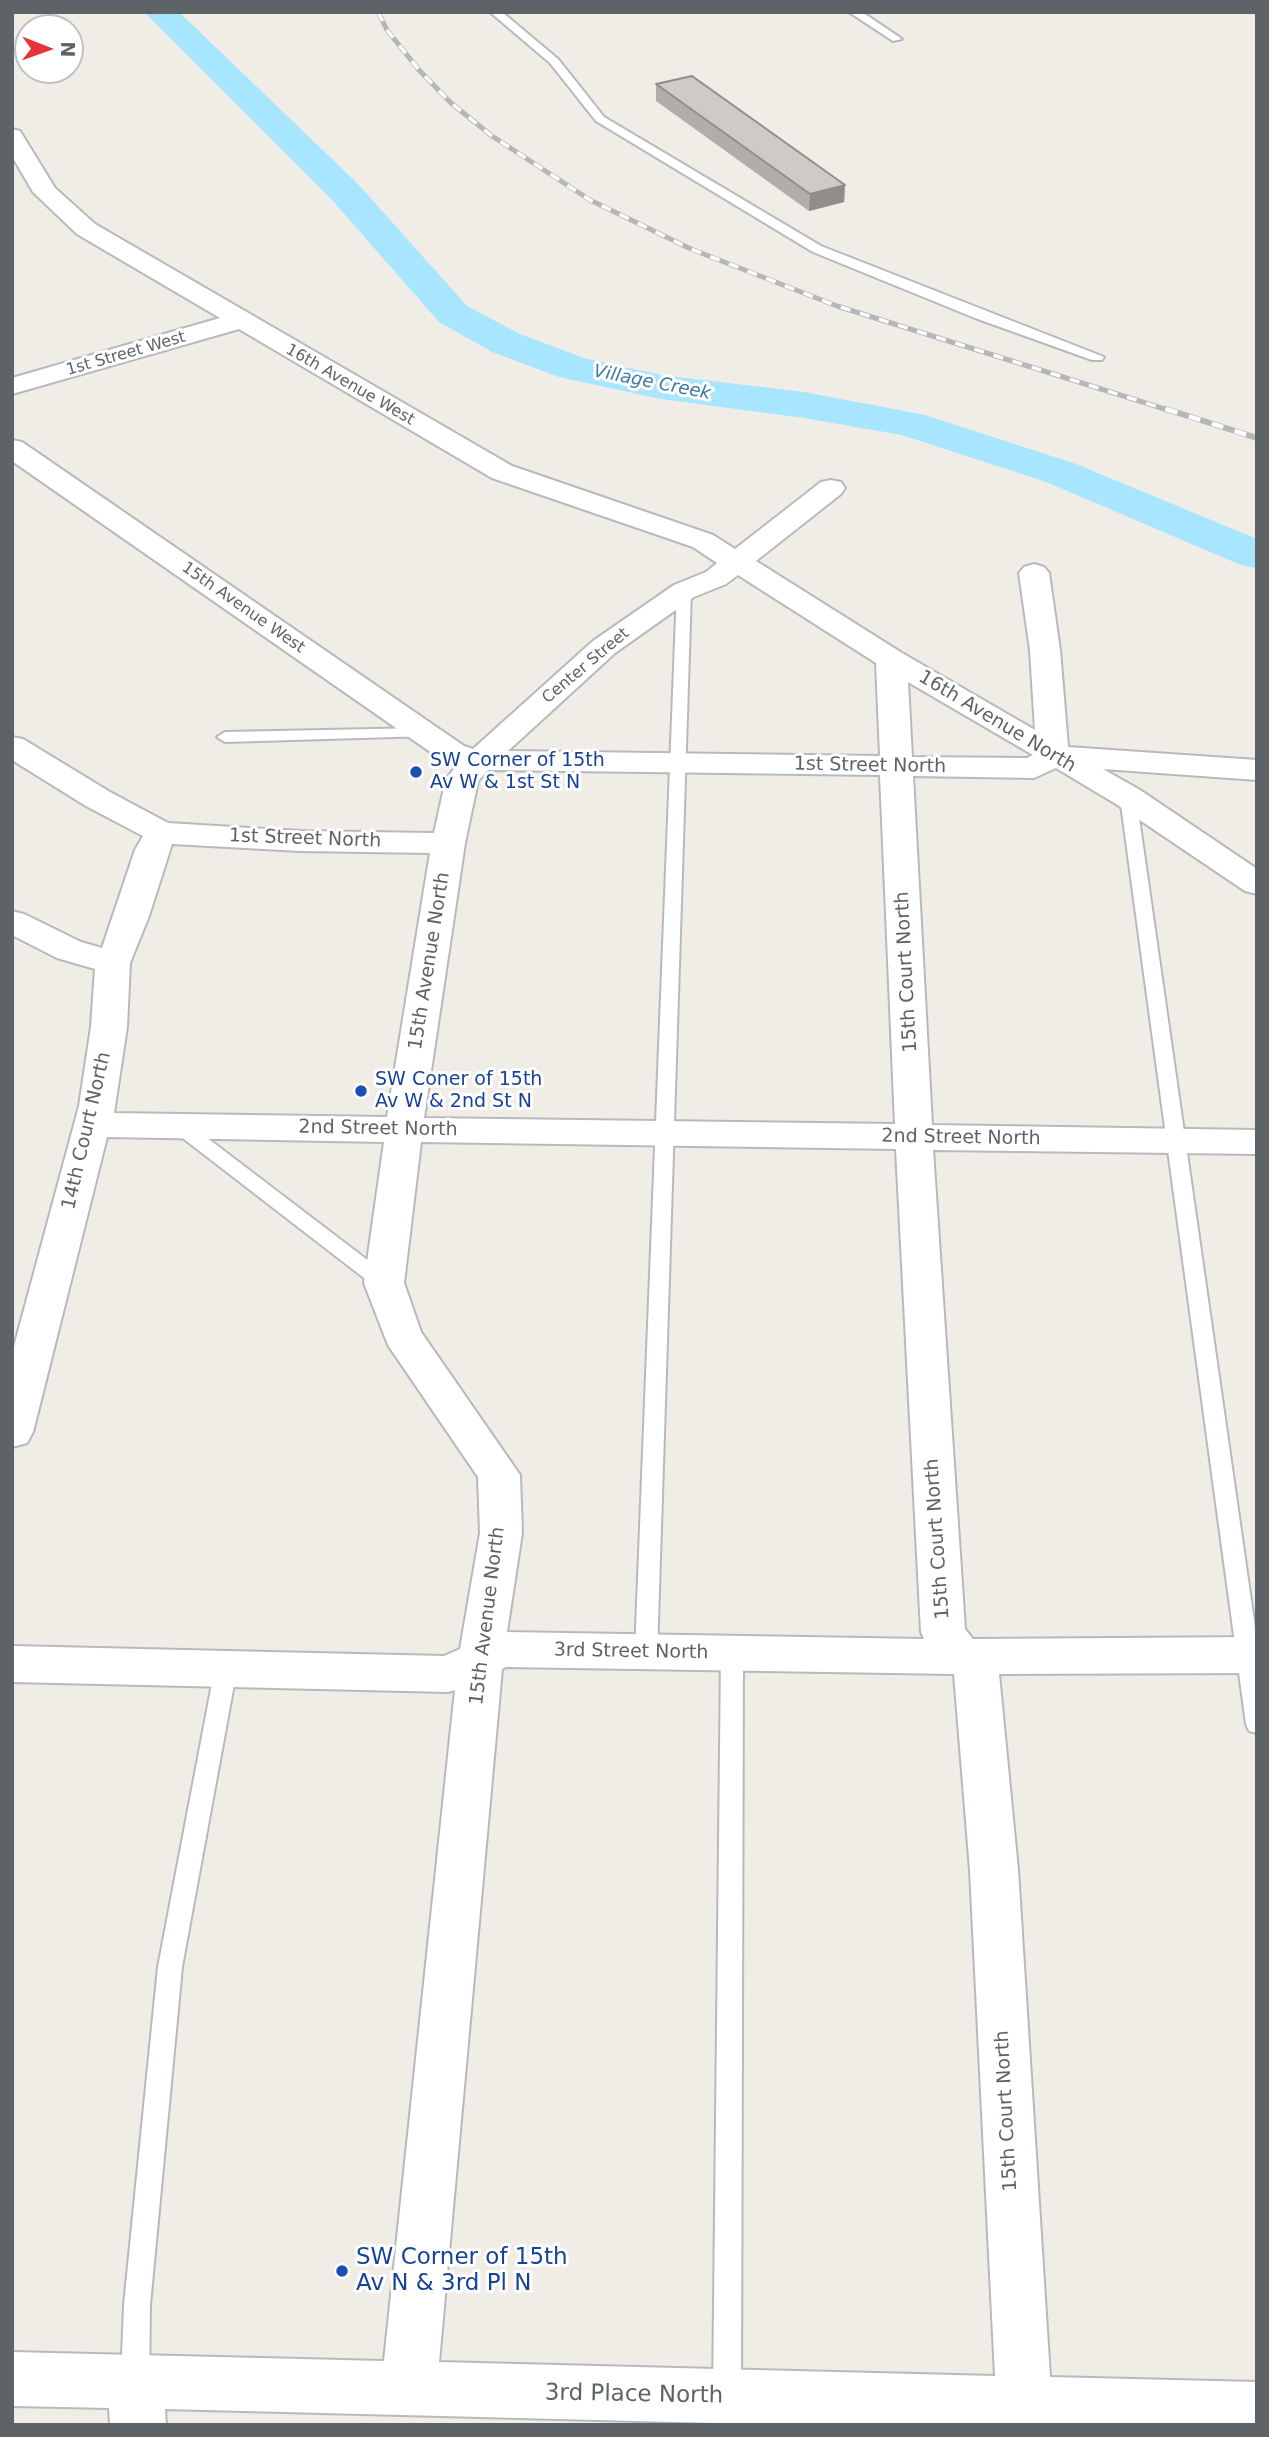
<!DOCTYPE html>
<style>
body{margin:0}
#map{position:relative;width:1269px;height:2437px;overflow:hidden;background:#f0ede6;font-family:"DejaVu Sans",sans-serif}
canvas{display:block}
.frame{position:absolute;inset:0;border:14px solid #5e6367;pointer-events:none}
.north{position:absolute;left:14px;top:14px;width:70px;height:70px;box-sizing:border-box;background:#fff;border:2px solid #bfc1c2;border-radius:50%;rotate:91deg;font-size:19px;font-weight:700;line-height:28px;text-align:center;color:#5e6367}
.north::after{content:'';display:block;margin:auto;width:24px;height:32px;background:#ea323d;clip-path:polygon(50% 0,100% 100%,50% 72%,0 100%)}
</style>
<div id="map">
<canvas width="1269" height="2437"></canvas>
<div class="frame"></div>
<div class="north">N</div>
</div>
<script>
const context = document.querySelector('canvas').getContext('2d');
context.lineJoin = 'round';
const shape = rows => new Path2D(rows.map(r => 'M' + r).join(''));
function fill(path, color) { context.fillStyle = color; context.fill(path, 'evenodd'); }
function trace(path, color, width, dash) { context.strokeStyle = color; context.lineWidth = width; context.lineCap = dash ? 'butt' : 'round'; context.setLineDash(dash || []); context.stroke(path); }
function write(font, color, halo, rows, align = 'center') {
  context.font = font + ' "DejaVu Sans",sans-serif'; context.lineWidth = 6; context.setLineDash([]); context.textBaseline = 'middle'; context.strokeStyle = halo; context.fillStyle = color; for (const [text, x, y, turn = 0] of rows) {
    context.save(); context.translate(x, y); context.rotate((+turn || 0) * Math.PI / 180); context.textAlign = isNaN(turn) ? turn : align; if (halo) context.strokeText(text, 0, 0); context.fillText(text, 0, 0); context.restore();
  }
}
const river = shape([
 [144,12,179,12,358,184,467,306,520,334,584,358,661,375,804,392,925,415,1076,464,1257,539,1257,568,1241,565,1046,482,902,435,804,418,661,399,559,377,492,352,439,322,332,200,144,12]
]);
const lane = shape([
 [490,12,502,12,558,59,604,117,821,246,1104,357,1102,360,1092,360,975,318,813,252,596,121,550,63,490,12],
 [849,12,862,12,902,39,893,41,849,12],
 [684,587,691,591,657,1653,654,1659,646,1662,638,1659,635,1653,677,591,684,587],
 [423,728,429,730,431,733,429,736,225,742,217,737,225,732,423,728],
 [1128,792,1136,797,1257,1642,1257,1733,1249,1731,1246,1724,1120,797,1128,792],
 [178,1119,185,1121,391,1278,394,1283,391,1288,377,1288,171,1129,169,1125,171,1121,178,1119],
 [732,1646,740,1649,743,1655,741,2396,737,2406,727,2409,717,2406,713,2396,721,1655,724,1649,732,1646],
 [226,1659,234,1662,237,1668,182,1967,150,2305,149,2381,145,2390,135,2394,125,2390,121,2381,124,2305,158,1967,215,1668,218,1662,226,1659]
]);
const street = shape([
 [12,129,20,131,55,188,95,224,512,466,713,535,735,549,821,482,831,480,841,482,845,488,841,494,756,561,902,653,1035,730,1030,650,1019,573,1024,567,1034,564,1044,567,1049,573,1060,650,1068,747,1257,760,1257,780,1103,769,1140,790,1257,869,1257,894,1245,891,1116,804,1056,768,1034,778,913,776,932,1125,1257,1130,1257,1154,933,1150,965,1629,973,1639,1257,1637,1257,1673,999,1674,1018,1870,1050,2377,1257,2382,1257,2425,794,2425,165,2409,166,2425,110,2425,109,2408,12,2406,12,2352,384,2361,455,1690,448,1692,12,1682,12,1646,444,1656,460,1649,480,1533,478,1477,388,1345,364,1283,384,1142,107,1137,33,1432,27,1443,12,1447,12,1354,79,1106,91,1027,95,969,57,958,12,935,12,911,24,914,81,942,102,948,135,850,143,836,86,806,12,760,12,737,23,739,110,792,168,823,300,831,434,833,446,779,458,764,442,760,12,461,12,440,22,442,464,746,473,749,593,641,674,585,706,572,717,563,693,547,492,478,239,329,12,394,12,378,220,318,77,234,33,192,12,156,12,129],
 [738,575,876,663,880,756,508,751,615,653,694,597,726,584,738,575],
 [908,682,1033,755,1027,758,912,757,908,682],
 [488,770,880,775,895,1124,424,1118,465,843,478,781,488,770],
 [172,844,300,851,430,853,387,1117,114,1113,127,1027,130,963,149,916,172,844],
 [421,1142,896,1149,921,1632,924,1639,507,1632,522,1533,520,1475,421,1332,404,1283,421,1142],
 [506,1667,954,1674,970,1870,995,2376,439,2362,502,1669,506,1667]
]);
const railFar1 = shape([
 [378,12,387,30,419,70,451,103,492,136,590,200,691,249,837,306,1171,411]
]);
const rail = shape([
 [1166,409,1257,438]
]);
const wall = shape([
 [656,84,845,185,844,202,809,211,656,101]
]);
const shadedWall = shape([
 [845,185,844,202,809,211,810,194]
]);
const building = shape([
 [692,76,845,185,810,194,656,84,692,76]
]);
const markers = [
 [416,772,7,"#1a4fb4"],
 [361,1091,7,"#1a4fb4"],
 [342,2271,7,"#1a4fb4"]
];
const farStreetnames = [
 ["1st Street West",126,354,-16],
 ["16th Avenue West",350,385,30],
 ["15th Avenue West",243,608,35],
 ["Center Street",586,666,-40]
];
const farWaternames = [
 ["Village Creek",652,383,11]
];
const streetNames = [
 ["16th Avenue North",997,722,31],
 ["1st Street North",870,766,1],
 ["1st Street North",305,839,2],
 ["15th Avenue North",430,961,-81],
 ["15th Court North",907,972,-93],
 ["2nd Street North",378,1129,1],
 ["14th Court North",87,1131,-77],
 ["2nd Street North",961,1138,1],
 ["15th Court North",938,1539,-94],
 ["15th Avenue North",488,1616,-83],
 ["3rd Street North",631,1652,1],
 ["15th Court North",1007,2111,-93]
];
const transitNames = [
 ["SW Corner of 15th",430,761],
 ["Av W & 1st St N",430,783],
 ["SW Coner of 15th",375,1080],
 ["Av W & 2nd St N",375,1102]
];
const nearTransitnames = [
 ["SW Corner of 15th",356,2258],
 ["Av N & 3rd Pl N",356,2284]
];
const nearStreetnames = [
 ["3rd Place North",634,2395,1]
];
fill(river, '#a8e5ff');
trace(lane, '#b7babd', 4);
trace(street, '#b7babd', 4);
fill(lane, '#fff');
fill(street, '#fff');
trace(railFar1, '#b5b6b7', 5);
trace(rail, '#b5b6b7', 6);
trace(railFar1, '#fff', 3.5, [10]);
trace(rail, '#fff', 4.5, [12]);
fill(wall, '#b1aeaa');
fill(shadedWall, '#908d8b');
fill(building, '#cecac6');
trace(building, '#908d8b', 2);
for (const [x, y, r, color] of markers) { const dot = new Path2D(); dot.arc(x, y, r, 0, 2 * Math.PI); context.fillStyle = color; context.fill(dot); trace(dot, '#fff', 2.5); }
write('16px', '#5e6367', '#fff', farStreetnames);
write('italic 18px', '#3d7ba1', '#fff', farWaternames);
write('19px', '#5e6367', '#fff', streetNames);
write('19px', '#164399', '#fff', transitNames, 'left');
write('23px', '#164399', '#fff', nearTransitnames, 'left');
write('23px', '#5e6367', '#fff', nearStreetnames);
</script>
